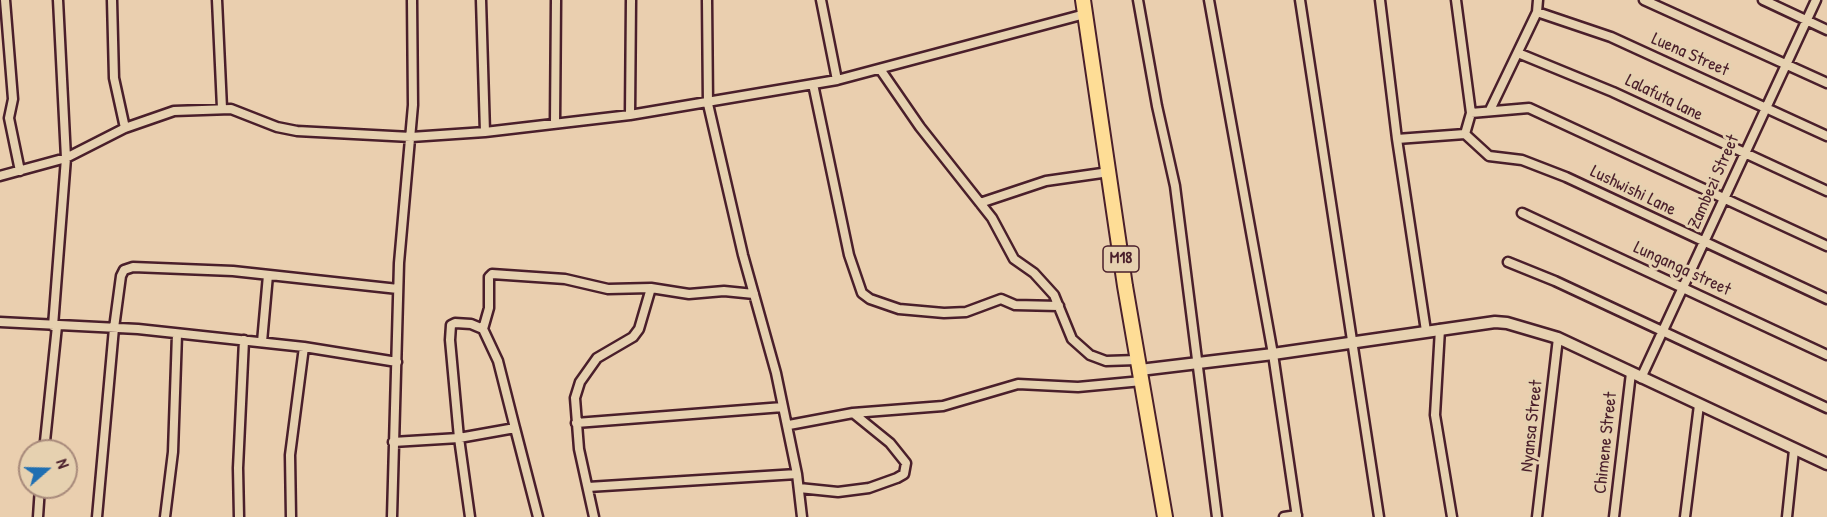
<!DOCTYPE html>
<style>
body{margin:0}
#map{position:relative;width:1827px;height:517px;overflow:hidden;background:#eacfaf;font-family:"Patrick Hand",sans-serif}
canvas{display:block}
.north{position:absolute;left:18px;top:439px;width:60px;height:60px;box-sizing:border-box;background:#e6d1b0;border:2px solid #a88a7b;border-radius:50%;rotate:70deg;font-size:16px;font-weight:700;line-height:24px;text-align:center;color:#4a1f2b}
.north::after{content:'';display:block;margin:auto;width:21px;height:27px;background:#1f6fb2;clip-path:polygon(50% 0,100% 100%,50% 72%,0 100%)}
</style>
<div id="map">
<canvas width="1827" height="517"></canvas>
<div class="north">N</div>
</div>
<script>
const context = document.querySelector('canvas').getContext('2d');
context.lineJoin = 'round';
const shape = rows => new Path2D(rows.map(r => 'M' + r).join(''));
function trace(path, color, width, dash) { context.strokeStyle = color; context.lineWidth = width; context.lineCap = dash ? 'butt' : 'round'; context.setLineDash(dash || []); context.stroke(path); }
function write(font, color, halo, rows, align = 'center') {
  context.font = font + ' "Patrick Hand",sans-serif'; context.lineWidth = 6; context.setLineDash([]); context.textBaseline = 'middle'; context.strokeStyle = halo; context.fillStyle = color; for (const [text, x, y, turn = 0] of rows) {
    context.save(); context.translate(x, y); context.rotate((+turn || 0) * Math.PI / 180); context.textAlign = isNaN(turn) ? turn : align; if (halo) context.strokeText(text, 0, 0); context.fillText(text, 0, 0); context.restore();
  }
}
const minor = shape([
 [5,0,13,99,9,118,20,171],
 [112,0,114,78,125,128],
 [217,0,222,108],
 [481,0,485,132],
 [707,0,708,104,743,255,776,373,797,474],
 [821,0,837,80],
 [1138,0,1157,106,1175,186,1217,517],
 [1209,0,1273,354,1297,517],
 [1300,0,1379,517],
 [1380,0,1397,139,1426,331],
 [1644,0,1827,83],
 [1763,0,1827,30],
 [1537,12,1611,37,1827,136],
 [1518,53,1613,92,1827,191],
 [880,69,920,127,992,218,1014,259,1034,273,1054,295,1072,339,1090,355,1106,361,1137,360],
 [813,84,849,255,862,293,870,299,899,309,944,313,966,312,1001,299,1015,305,1059,306],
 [1490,110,1537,12,1538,0],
 [1471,113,1529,108,1827,246],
 [630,115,631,0],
 [555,123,556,0],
 [1465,134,1489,156,1522,160,1566,177,1827,299],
 [1397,139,1465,134,1471,113,1456,0],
 [0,176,66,158,125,128,174,111,231,109,277,127,297,131,411,137,485,132,630,115,837,80,1085,14],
 [980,203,1046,181,1109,172],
 [1522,213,1827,355],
 [1508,262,1555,281,1827,408],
 [0,322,138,329,304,347,397,362],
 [53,326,66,158,58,0],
 [483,329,489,308,489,277,492,274,565,279,608,289,651,288,689,294,724,291,754,294],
 [1440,329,1435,415,1452,517],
 [262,342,268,275],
 [1641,378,1816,0],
 [853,413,943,406,1018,384,1078,387,1142,381],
 [576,423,783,407],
 [789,425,853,413,890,443,906,463,904,474,897,478,869,488,838,492,799,488],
 [393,442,459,438,450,340,451,325,455,323,471,324,483,329,498,361,515,428],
 [44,451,57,326],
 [588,487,797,474,802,517],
 [38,517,40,487],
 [97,517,114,328,121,276,124,270,133,267,233,271,398,289],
 [165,517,173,452,177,334],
 [239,517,238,468,244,340],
 [291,517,290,455,304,347],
 [392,517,399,263,413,105,412,0],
 [470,517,459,438,515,428,538,517],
 [594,517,579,449,575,398,580,382,597,358,633,337,639,329,651,288],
 [1284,517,1297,515],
 [1537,517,1558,338],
 [1614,517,1631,373],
 [1685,517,1699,405],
 [1787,517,1794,450]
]);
const tertiary = shape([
 [1140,370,1273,354,1495,322,1507,323,1558,338,1827,464]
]);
const primary = shape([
 [1083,0,1125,286,1165,517]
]);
const shields = [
 [1121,259,36]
];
const shieldNames = [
 ["M18",1121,259]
];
const streetNames = [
 ["Luena Street",1690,55,24],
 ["Lalafuta lane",1664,98,26],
 ["Zambezi Street",1714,182,-66],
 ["Lushwishi Lane",1633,191,26],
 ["Lunganga street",1682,269,25],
 ["Nyansa Street",1532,426,-84],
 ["Chimene Street",1606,443,-84]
];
trace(minor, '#4a1f2b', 13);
trace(tertiary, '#4a1f2b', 15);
trace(primary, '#4a1f2b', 18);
trace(minor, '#e6d1b0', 8);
trace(tertiary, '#e6d1b0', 10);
trace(primary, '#fedd96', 14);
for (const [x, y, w] of shields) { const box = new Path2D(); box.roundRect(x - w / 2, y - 13, w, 26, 4.5); context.fillStyle = '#e6d1b0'; context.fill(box); trace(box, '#4a1f2b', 1.5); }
write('bold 16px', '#4a1f2b', null, shieldNames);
write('18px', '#4a1f2b', '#e6d1b0', streetNames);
</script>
